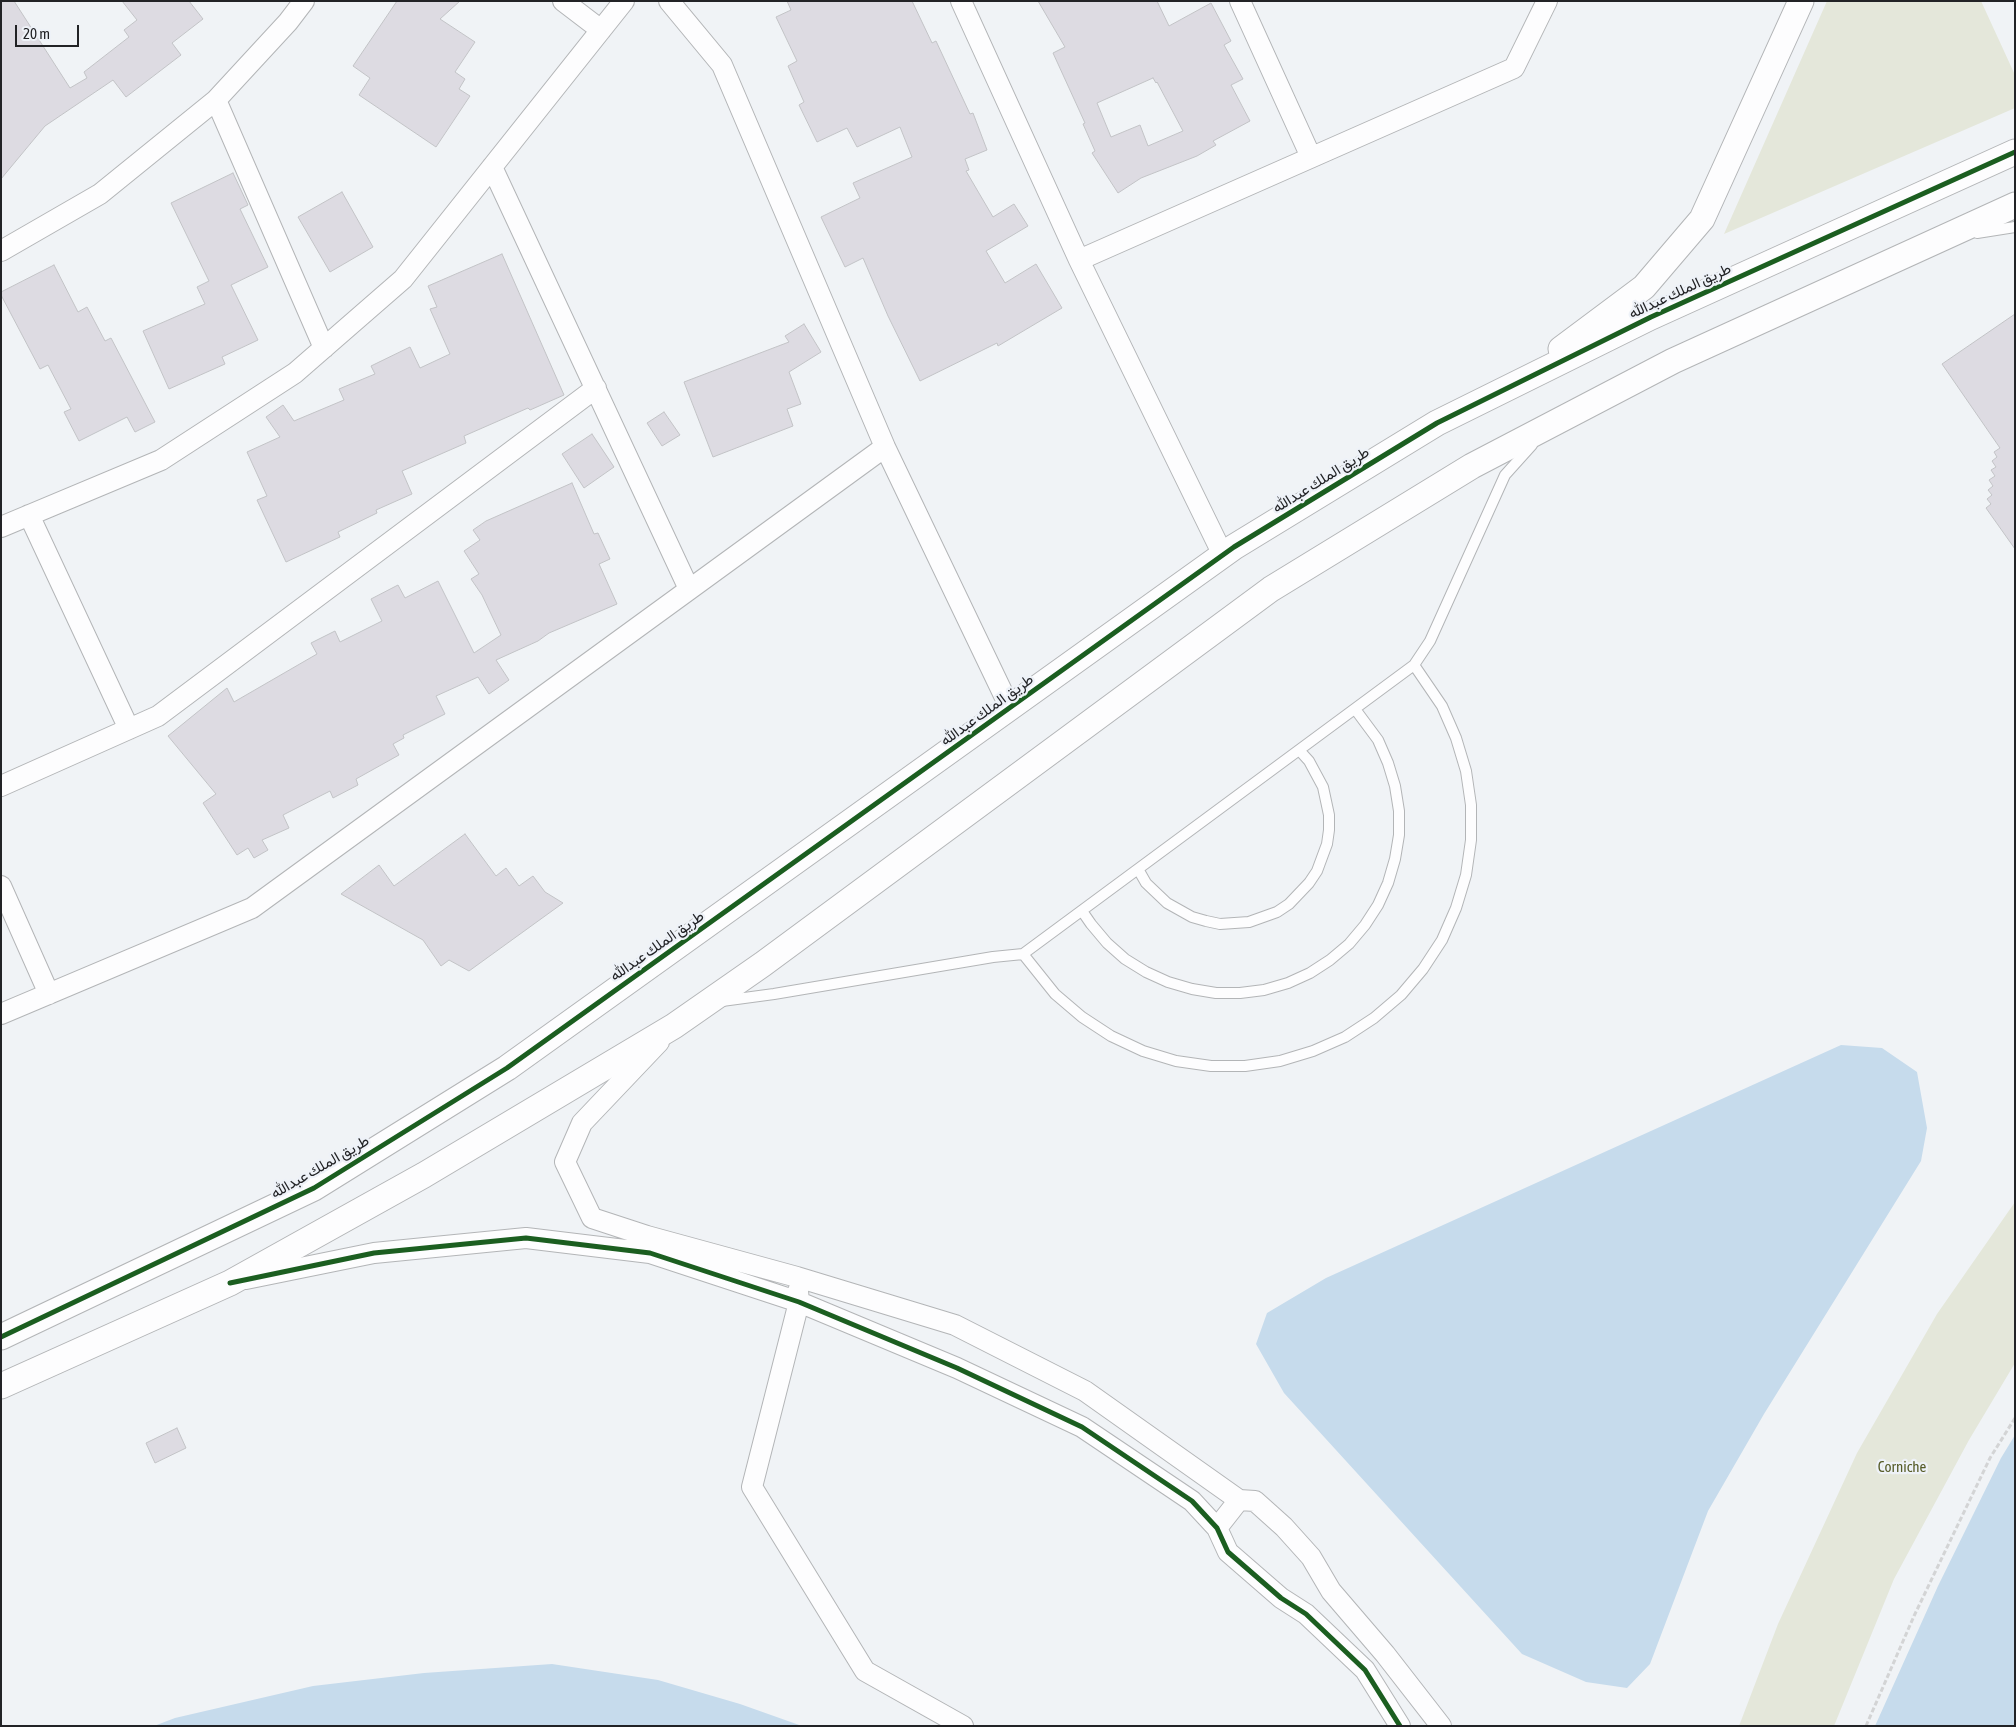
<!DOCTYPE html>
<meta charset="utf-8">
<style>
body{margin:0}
#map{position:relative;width:2016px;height:1727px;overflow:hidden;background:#f0f3f6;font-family:"Asap Condensed",sans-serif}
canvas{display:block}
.frame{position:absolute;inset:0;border:2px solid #222326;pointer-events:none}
.scale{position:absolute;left:15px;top:25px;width:64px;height:22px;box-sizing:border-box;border:2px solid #222326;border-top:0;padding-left:6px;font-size:15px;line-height:18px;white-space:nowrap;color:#222326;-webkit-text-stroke:4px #eef2f8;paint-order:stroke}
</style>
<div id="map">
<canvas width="2016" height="1727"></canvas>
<div class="frame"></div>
<div class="scale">20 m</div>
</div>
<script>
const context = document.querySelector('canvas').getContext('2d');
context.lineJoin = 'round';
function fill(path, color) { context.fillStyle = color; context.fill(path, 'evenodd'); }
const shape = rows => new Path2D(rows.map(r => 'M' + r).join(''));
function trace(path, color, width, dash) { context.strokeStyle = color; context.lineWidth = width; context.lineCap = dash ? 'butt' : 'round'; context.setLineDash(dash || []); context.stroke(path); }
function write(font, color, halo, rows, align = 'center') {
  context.font = font + ' "Asap Condensed",Vazirmatn,sans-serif'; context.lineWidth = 4.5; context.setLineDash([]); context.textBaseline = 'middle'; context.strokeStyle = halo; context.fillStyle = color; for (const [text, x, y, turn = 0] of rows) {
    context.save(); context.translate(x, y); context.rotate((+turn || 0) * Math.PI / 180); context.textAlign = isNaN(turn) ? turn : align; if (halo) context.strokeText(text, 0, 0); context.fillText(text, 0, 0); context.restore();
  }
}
const green = shape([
 [1827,1,1981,1,2015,75,2015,108,1724,234],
 [2015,1202,2015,1363,1969,1440,1894,1579,1834,1726,1739,1726,1778,1624,1857,1453,1937,1314]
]);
const water = shape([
 [1841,1045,1882,1048,1917,1072,1927,1128,1921,1161,1764,1414,1708,1511,1650,1664,1627,1688,1586,1682,1522,1654,1284,1393,1256,1344,1267,1313,1326,1278],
 [2015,1435,2015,1726,1875,1726,1938,1586,2001,1458],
 [552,1664,658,1680,740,1704,802,1726,154,1726,175,1718,313,1686,424,1673]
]);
const building = shape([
 [1,1,14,1,70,88,87,78,84,72,129,37,124,30,137,20,122,1,189,1,203,19,172,43,181,55,126,97,113,80,45,126,1,179,1,1],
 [397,1,460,1,440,19,475,42,455,72,465,79,459,89,470,96,436,147,359,95,370,78,353,66,397,1],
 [787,1,912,1,932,43,936,41,970,114,973,113,987,150,965,159,969,170,966,171,993,217,1014,204,1028,226,986,251,1005,283,1036,264,1062,308,998,346,997,343,920,381,888,316,863,258,845,267,821,217,860,198,853,183,912,157,900,127,857,147,847,128,817,142,799,105,804,102,788,66,797,61,776,17,791,10,787,1],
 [1038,1,1157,1,1169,26,1211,3,1231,41,1224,45,1243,79,1231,85,1250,121,1213,141,1216,145,1197,156,1141,178,1118,193,1092,153,1095,151,1083,124,1085,123,1053,53,1065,47,1038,1],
 [1153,78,1156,83,1157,82,1183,131,1148,146,1140,125,1111,137,1097,103,1153,78],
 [233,173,248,205,240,209,268,267,231,285,258,340,222,357,225,364,169,389,143,331,205,304,197,287,209,281,171,203,233,173],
 [342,192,373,247,330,272,298,217,342,192],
 [502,254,564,395,530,410,528,408,464,436,466,443,402,471,412,494,376,510,377,513,338,532,340,537,286,562,257,500,267,496,247,452,280,437,266,417,283,405,294,421,344,400,339,389,375,374,371,366,410,347,420,368,450,354,430,309,437,307,428,286,502,254],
 [54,265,78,312,87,307,105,341,111,338,155,422,135,432,127,417,79,441,64,412,71,409,48,365,40,369,1,295,1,292,54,265],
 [2015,314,2015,549,1986,508,1991,504,1987,499,1992,495,1988,490,1993,486,1989,480,1995,476,1991,470,1996,467,1992,461,1997,457,1994,452,2000,448,1942,364,2015,314],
 [804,324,821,352,789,372,801,404,787,409,793,426,713,457,684,382,789,342,785,336,804,324],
 [664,412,680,435,662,446,647,423,664,412],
 [592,434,614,467,584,488,562,454,592,434],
 [572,483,594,534,598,533,610,559,599,564,617,604,549,633,538,641,496,660,509,680,489,694,478,677,436,696,445,714,403,735,404,738,393,744,399,755,356,779,358,785,333,798,330,791,283,815,289,828,262,840,268,850,254,858,248,848,237,855,203,803,216,794,168,736,227,688,234,702,317,654,311,643,335,631,340,642,382,621,371,599,398,585,405,598,438,581,474,653,501,635,482,595,471,579,479,574,464,551,480,540,473,530,486,521,572,483],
 [465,834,496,876,506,868,519,886,533,876,545,892,563,903,469,971,449,960,441,966,423,940,341,894,379,865,394,886,465,834],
 [177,1428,186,1448,155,1463,146,1443,177,1428]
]);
const path = shape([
 [1866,1726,1914,1616,1990,1458,2015,1418]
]);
const service = shape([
 [1977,233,2015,227],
 [1138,869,1146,883,1167,903,1192,917,1206,921,1220,924,1249,922,1277,912,1289,904,1309,883,1317,871,1327,844,1329,830,1329,815,1323,787,1309,761,1299,750],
 [1082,911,1091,924,1107,943,1125,959,1146,972,1168,982,1192,989,1216,993,1240,993,1264,990,1288,983,1310,973,1330,960,1349,944,1365,925,1378,905,1388,883,1395,859,1399,835,1399,811,1395,786,1388,763,1378,740,1355,709],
 [1023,954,1055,994,1082,1017,1111,1036,1143,1051,1176,1061,1211,1066,1245,1066,1280,1061,1313,1051,1345,1037,1374,1018,1401,995,1423,969,1442,940,1456,908,1466,875,1471,840,1471,805,1466,771,1456,738,1442,706,1414,665],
 [722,1001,774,994,993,957,1023,954,1414,665,1430,641,1505,475,1532,445]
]);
const minor = shape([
 [563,1,601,30],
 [669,1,722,65,885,447,1010,708],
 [961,1,1079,260,1223,555],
 [1240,1,1311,157],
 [216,100,324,348],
 [492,167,689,589],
 [1,251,100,194,216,100,288,22,304,1],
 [1079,260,1514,68,1547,1],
 [29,515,129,729],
 [1,527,161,460,295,373,403,279,624,1],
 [1,786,158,716,596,388],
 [1,886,49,994],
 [1,1014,252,908,885,447],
 [659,1042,582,1123,565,1162,592,1218,647,1236,797,1277,955,1325,1085,1391,1239,1500,1255,1501,1284,1527,1311,1557,1331,1591,1385,1654,1441,1726],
 [246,1279,374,1253,526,1238,650,1253,799,1302,957,1368,1082,1427,1192,1501,1217,1528,1228,1552,1281,1598,1306,1614,1365,1670,1400,1726],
 [798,1291,799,1302,752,1487,865,1671,963,1726],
 [1217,1528,1239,1500]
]);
const tertiary = shape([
 [1561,349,1644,287,1702,219,1801,1],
 [1,1337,314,1188,507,1068,1234,547,1437,423,1651,317,2015,152],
 [1,1386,230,1283,424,1175,674,1026,763,964,1271,589,1472,466,1673,361,2015,205]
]);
const cycleway = shape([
 [230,1283,374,1253,526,1238,650,1253,799,1302,957,1368,1082,1427,1192,1501,1217,1528,1228,1552,1281,1598,1306,1614,1365,1670,1400,1726],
 [1,1337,314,1188,507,1068,1234,547,1437,423,1651,317,2015,152]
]);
const streetNames = [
 ["طريق الملك عبدالله",1680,291,-25],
 ["طريق الملك عبدالله",1321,480,-32],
 ["طريق الملك عبدالله",987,710,-36],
 ["طريق الملك عبدالله",657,946,-35],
 ["طريق الملك عبدالله",320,1167,-30]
];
const parkNames = [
 ["Corniche",1902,1467]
];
fill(green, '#e4e7da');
fill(water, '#c6dbec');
fill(building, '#dddbe2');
trace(building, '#c2c3c6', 1);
trace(service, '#b3b5b7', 12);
trace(minor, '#b3b5b7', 22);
trace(tertiary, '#b3b5b7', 27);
trace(path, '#d3d4d5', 3, [5, 2.5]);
trace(service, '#fdfdfe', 10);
trace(minor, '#fdfdfe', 20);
trace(tertiary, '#fdfdfe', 25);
trace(cycleway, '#1b5e20', 5);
write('15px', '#222326', '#eef2f8', streetNames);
write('15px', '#565c27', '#eef2f8', parkNames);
</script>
